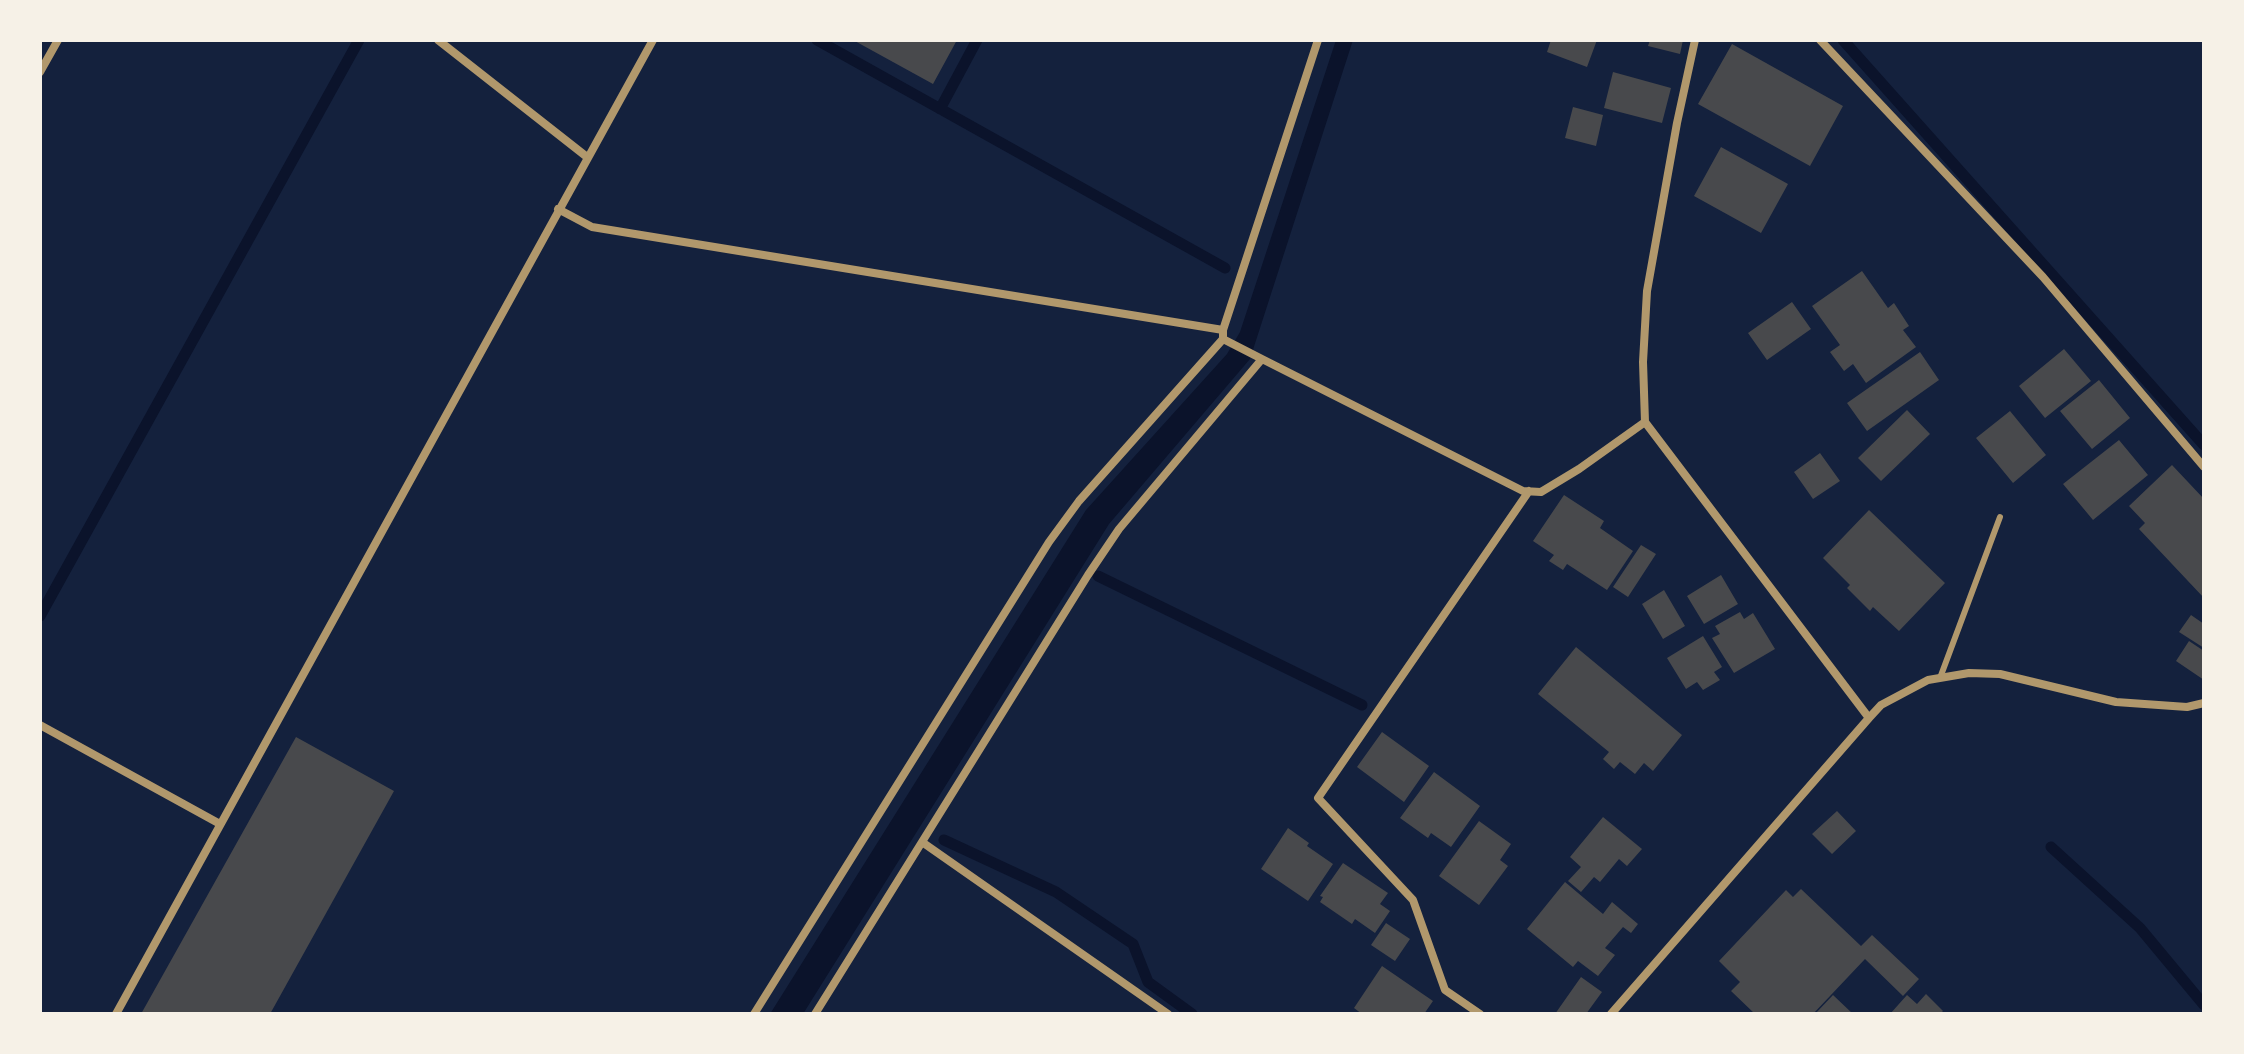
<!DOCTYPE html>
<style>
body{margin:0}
#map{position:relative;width:2244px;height:1054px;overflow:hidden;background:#14213d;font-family:"Noto Serif",serif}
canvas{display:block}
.frame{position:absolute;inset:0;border:42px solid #f6f1e7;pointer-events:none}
</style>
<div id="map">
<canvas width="2244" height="1054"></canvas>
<div class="frame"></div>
</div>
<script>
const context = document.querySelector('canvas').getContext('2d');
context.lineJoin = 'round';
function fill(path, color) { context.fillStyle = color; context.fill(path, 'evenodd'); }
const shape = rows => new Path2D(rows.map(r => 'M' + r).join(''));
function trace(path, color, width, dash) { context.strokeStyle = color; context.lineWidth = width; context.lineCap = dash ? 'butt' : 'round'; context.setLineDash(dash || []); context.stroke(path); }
const water = shape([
 [1336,40,1353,40,1250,359,1109,524,803,1014,770,1014,1086,510,1227,354,1240,332]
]);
const stream = shape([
 [817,40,1225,268],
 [1843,40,2204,445],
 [940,109,977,40],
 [1098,576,1362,705],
 [40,616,359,40],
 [944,840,1056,892,1133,944,1148,982,1192,1014],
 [2051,847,2140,928,2204,1005]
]);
const building = shape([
 [853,40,957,40,933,84],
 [1551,40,1597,40,1587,67,1547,52],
 [1650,40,1683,40,1680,54,1648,46],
 [1732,44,1843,106,1810,166,1698,104],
 [1613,72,1671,88,1662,123,1604,108],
 [1573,107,1603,115,1596,146,1565,138],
 [1721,147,1788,184,1761,233,1694,196],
 [1862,271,1888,308,1894,303,1909,326,1903,330,1916,347,1866,383,1853,364,1844,371,1830,352,1840,345,1812,306],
 [1792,302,1811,329,1767,360,1748,333],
 [2064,349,2091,381,2045,418,2019,386],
 [1920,352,1939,380,1867,431,1847,403],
 [2099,380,2130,418,2092,449,2060,411],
 [1907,410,1930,434,1881,481,1858,458],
 [2010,411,2046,455,2013,483,1976,438],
 [2119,440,2148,475,2093,520,2063,484],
 [1820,453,1840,481,1813,499,1794,472],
 [2172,465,2204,499,2204,598,2139,529,2145,523,2129,506],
 [1564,495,1604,521,1600,528,1633,551,1607,590,1567,564,1563,570,1549,561,1554,555,1533,541],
 [1869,510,1945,583,1899,631,1873,607,1870,611,1847,588,1850,585,1823,558],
 [1641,545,1656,554,1628,597,1613,587],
 [1721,575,1738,604,1704,624,1687,596],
 [1664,590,1685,626,1663,639,1642,604],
 [1740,612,1744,619,1753,613,1775,649,1734,673,1712,638,1720,634,1715,626],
 [2191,615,2204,624,2204,648,2179,632],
 [1703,636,1722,667,1714,672,1720,680,1703,690,1697,682,1686,689,1667,658],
 [2189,641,2204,651,2204,680,2176,661],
 [1576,647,1682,735,1653,771,1644,763,1635,774,1620,762,1614,769,1603,759,1609,752,1538,694],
 [1382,732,1429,766,1404,802,1357,767],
 [296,737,394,791,270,1014,141,1014],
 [1434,772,1480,806,1451,847,1431,833,1428,838,1400,818],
 [1837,811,1856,831,1832,854,1812,834],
 [1603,817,1642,849,1627,866,1619,859,1600,882,1594,877,1581,892,1568,881,1581,867,1570,857],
 [1479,821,1511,844,1500,860,1508,866,1479,905,1439,876],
 [1288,828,1309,843,1307,846,1333,864,1308,901,1261,869],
 [1343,863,1388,893,1380,904,1390,911,1375,933,1355,919,1352,924,1320,902,1323,897,1320,896],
 [1565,882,1603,914,1612,902,1638,924,1631,933,1623,927,1605,948,1615,955,1598,976,1578,961,1573,967,1527,929],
 [1801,889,1861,946,1872,935,1919,979,1903,996,1865,959,1813,1014,1755,1014,1731,991,1740,982,1719,961,1786,890,1793,897],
 [1386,923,1410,939,1395,961,1371,945],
 [1382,966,1433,1001,1424,1014,1362,1014,1354,1008],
 [1581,977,1602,992,1586,1014,1555,1014],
 [1926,994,1943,1011,1940,1014,1890,1014,1907,995,1917,1004],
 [1833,995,1853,1014,1815,1014]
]);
const service = shape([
 [1940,678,2000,517]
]);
const minor = shape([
 [438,40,587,157],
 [1695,40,1677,123,1647,291,1643,362,1645,422,1869,718],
 [1820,40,2043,277,2204,467],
 [40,72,58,40],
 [558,209,592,227,1223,330,1318,40],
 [1223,339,1262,359],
 [40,725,220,824],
 [922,842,1168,1014],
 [116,1014,653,40],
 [754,1014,1049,542,1079,501,1223,339,1223,330],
 [815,1014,1088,575,1119,529,1262,359,1523,491,1541,492,1579,469,1645,422],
 [1480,1014,1445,990,1413,900,1318,798,1529,491],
 [1611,1014,1869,718,1881,705,1928,680,1969,673,2000,674,2116,702,2187,707,2204,703]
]);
fill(water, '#0b132b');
trace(stream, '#0b132b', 11);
fill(building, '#48494c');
trace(service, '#b1986c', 6);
trace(minor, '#b1986c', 8);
</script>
